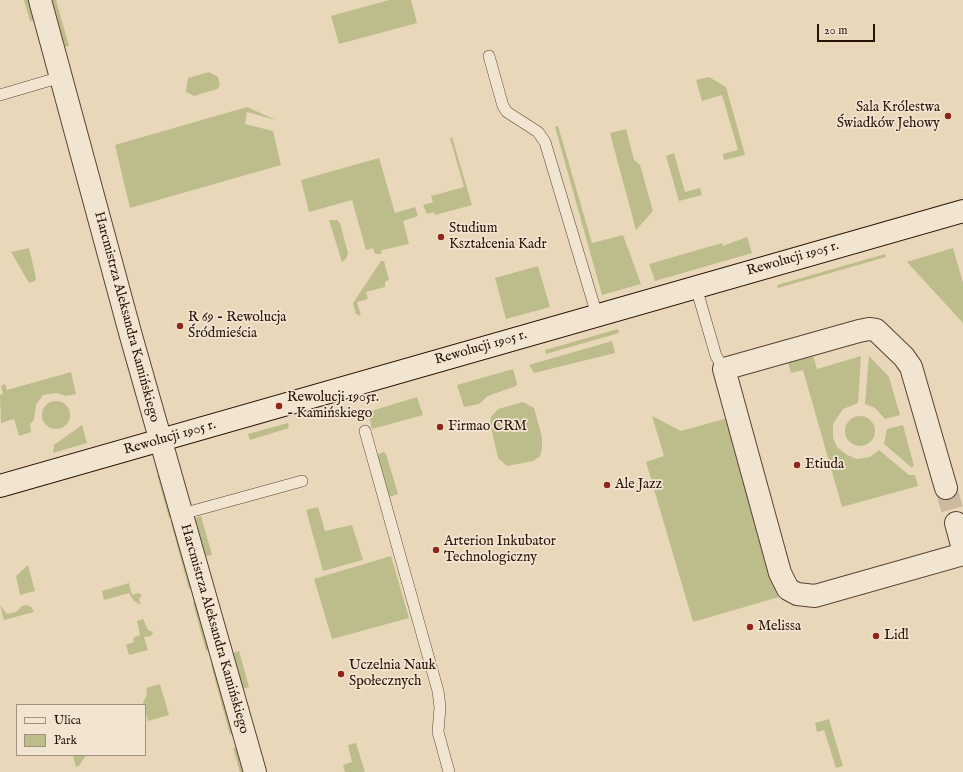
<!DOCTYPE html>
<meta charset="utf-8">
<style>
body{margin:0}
#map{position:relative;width:963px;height:772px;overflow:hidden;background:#e9d7ba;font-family:"IM FELL English",serif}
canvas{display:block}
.legend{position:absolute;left:16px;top:704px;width:130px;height:52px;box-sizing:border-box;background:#f1e5d2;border:1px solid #a29081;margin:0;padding:5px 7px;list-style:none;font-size:12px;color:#2b1107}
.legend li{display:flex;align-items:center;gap:8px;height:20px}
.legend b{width:20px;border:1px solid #a29081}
.scale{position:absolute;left:817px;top:24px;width:58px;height:18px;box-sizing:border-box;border:2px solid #2b1107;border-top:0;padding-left:5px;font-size:12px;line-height:14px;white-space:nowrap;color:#2b1107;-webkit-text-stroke:3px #f1e5d2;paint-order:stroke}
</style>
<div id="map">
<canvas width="963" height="772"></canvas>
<ul class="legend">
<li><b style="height:5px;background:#f1e5d2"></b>Ulica</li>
<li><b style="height:11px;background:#bcbd8b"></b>Park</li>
</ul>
<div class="scale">20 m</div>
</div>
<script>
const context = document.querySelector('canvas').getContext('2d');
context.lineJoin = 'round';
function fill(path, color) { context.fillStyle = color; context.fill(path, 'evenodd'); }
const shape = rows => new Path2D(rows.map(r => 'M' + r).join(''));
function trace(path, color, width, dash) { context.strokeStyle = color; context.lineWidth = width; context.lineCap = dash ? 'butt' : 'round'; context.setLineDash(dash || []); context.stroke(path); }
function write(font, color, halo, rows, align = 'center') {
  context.font = font + ' "IM FELL English",serif'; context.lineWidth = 3.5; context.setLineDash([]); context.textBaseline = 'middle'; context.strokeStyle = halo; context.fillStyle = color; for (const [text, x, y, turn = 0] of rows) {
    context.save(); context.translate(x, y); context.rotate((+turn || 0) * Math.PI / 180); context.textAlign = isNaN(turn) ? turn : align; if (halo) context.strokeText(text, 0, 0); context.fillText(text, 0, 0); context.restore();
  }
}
const green = shape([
 [24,0,30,0,36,20,30,21],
 [50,0,56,0,69,46,64,47],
 [389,0,411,0,417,23,339,44,331,16],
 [209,72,218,77,220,86,217,89,194,96,186,92,188,78],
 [709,77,726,87,745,155,724,160,723,154,738,150,722,95,702,101,696,80],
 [247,107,276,120,247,112,245,124,273,131,281,165,130,208,115,145],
 [558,126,592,243,623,235,641,284,602,295,555,127],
 [626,129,634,160,640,165,653,211,636,230,610,133],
 [452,137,472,205,435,215,434,212,427,214,423,205,433,202,431,196,464,187,450,138],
 [674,153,685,192,700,188,702,195,679,201,666,156],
 [379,158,395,213,415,207,418,216,403,221,409,244,382,250,381,254,375,254,373,248,366,250,352,200,309,212,301,180],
 [329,220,337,220,340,223,348,253,346,259,342,262],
 [747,237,752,253,655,281,649,264,722,243,723,246],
 [29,248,36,278,35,281,29,283,11,252],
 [953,248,963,283,963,323,907,262],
 [885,254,886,257,778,288,777,285],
 [381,261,384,261,389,280,385,282,385,287,366,292,368,299,357,302,361,316,356,314,353,303],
 [538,266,550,307,506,319,495,278],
 [618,329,619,333,546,354,545,350],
 [612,341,615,353,534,373,529,365],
 [812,352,817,369,861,356,858,403,843,409,833,424,833,438,837,447,847,455,857,459,870,457,879,450,909,475,915,475,918,486,842,507,803,370,791,373,787,359],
 [869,356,889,377,900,415,885,419,875,408,865,404],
 [513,369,517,383,516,386,488,396,479,404,464,407,457,385],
 [71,372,76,394,66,396,56,393,43,395,36,405,34,420,30,424,31,432,19,436,14,419,1,423,0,395,3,394,1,386,5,384,7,390],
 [417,397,423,415,372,429,368,412],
 '42 415a14 14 0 1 1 28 0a14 14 0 1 1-28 0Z',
 [523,402,534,408,536,415,542,437,542,449,540,456,533,461,507,466,498,458,490,423,491,417,498,409],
 '845 431a15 15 0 1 1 30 0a15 15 0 1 1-30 0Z',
 [652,416,681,431,728,418,779,597,693,622,646,462,664,456],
 [288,423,289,428,250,440,248,434],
 [82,425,87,443,53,453,54,445],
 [903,425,914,466,911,467,884,444,887,429],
 [384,452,386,454,398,494,389,497,376,455],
 [163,474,174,516,169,518,157,475],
 [318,507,325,531,352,525,363,560,323,571,306,510],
 [201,516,212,555,206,556,195,518],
 [176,522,195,588,189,589,171,523],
 [391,556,409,618,332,639,314,579],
 [28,565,35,591,20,595,16,576],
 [129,583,132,595,139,593,142,595,139,599,141,605,134,601,129,593,104,600,102,591],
 [199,601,212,649,206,651,193,603],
 [0,605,7,614,16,612,22,606,27,605,31,607,34,612,4,620],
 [143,619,148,630,153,632,151,636,144,637,148,650,129,655,126,645,134,642,133,638,140,635,137,621],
 [239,651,249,687,243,689,233,653],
 [216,664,235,733,230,735,211,665],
 [160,684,169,715,148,721,143,703,147,694,146,688],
 [829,719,843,766,836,768,824,730,817,732,815,723],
 [356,743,365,772,345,772,343,765,352,762,348,745],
 [239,746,246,772,240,772,233,748],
 [73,755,86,755,79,766,76,767]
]);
const streetTunnel = shape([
 [946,488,956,523]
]);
const lane = shape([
 [489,56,503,106,507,112,538,132,545,142,597,315],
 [0,95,61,77],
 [696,287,716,356,724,369],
 [365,431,438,691,440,707,438,732,449,772],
 [182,514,302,481]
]);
const street = shape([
 [40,0,131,336,255,772],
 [946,488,911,367,904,357,876,330,869,329,859,331,724,369,780,573,788,589,797,594,815,596,963,554],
 [956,523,963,549]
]);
const secondary = shape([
 [0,486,963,211]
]);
const markers = [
 [948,116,4,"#8f2418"],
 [441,237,4,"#8f2418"],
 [180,326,4,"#8f2418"],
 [279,406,4,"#8f2418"],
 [440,427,4,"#8f2418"],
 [797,465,4,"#8f2418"],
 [607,485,4,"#8f2418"],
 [436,550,4,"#8f2418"],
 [750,627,4,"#8f2418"],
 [876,636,4,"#8f2418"],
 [341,674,4,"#8f2418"]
];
const poiNames = [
 ["Sala Królestwa",940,108,"right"],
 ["Świadków Jehowy",940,124,"right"],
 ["Studium",449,229],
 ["Kształcenia Kadr",449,245],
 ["R 69 - Rewolucja",188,318],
 ["Śródmieścia",188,334],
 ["Rewolucji 1905r.",287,398],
 ["- Kamińskiego",287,414],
 ["Firmao CRM",448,427],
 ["Etiuda",805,465],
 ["Ale Jazz",615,485],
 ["Arterion Inkubator",444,542],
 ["Technologiczny",444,558],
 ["Melissa",758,627],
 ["Lidl",884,636],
 ["Uczelnia Nauk",349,666],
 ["Społecznych",349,682]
];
const streetNames = [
 ["Rewolucji 1905 r.",793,259,-16],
 ["Harcmistrza Aleksandra Kamińskiego",126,317,75],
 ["Rewolucji 1905 r.",481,348,-16],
 ["Rewolucji 1905 r.",170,438,-16],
 ["Harcmistrza Aleksandra Kamińskiego",214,629,74]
];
fill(green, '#bcbd8b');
trace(streetTunnel, '#ccb99f', 22, [22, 11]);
trace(lane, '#5a4234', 12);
trace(street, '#5a4234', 24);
trace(secondary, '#2b1107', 24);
trace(lane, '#f1e5d2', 11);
trace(street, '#f1e5d2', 22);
trace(secondary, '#f1e5d2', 22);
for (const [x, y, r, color] of markers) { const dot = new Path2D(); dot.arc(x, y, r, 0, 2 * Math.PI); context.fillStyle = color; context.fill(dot); trace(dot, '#f1e5d2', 1.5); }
write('14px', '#2b1107', '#f1e5d2', poiNames, 'left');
write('14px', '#2b1107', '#f1e5d2', streetNames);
</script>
